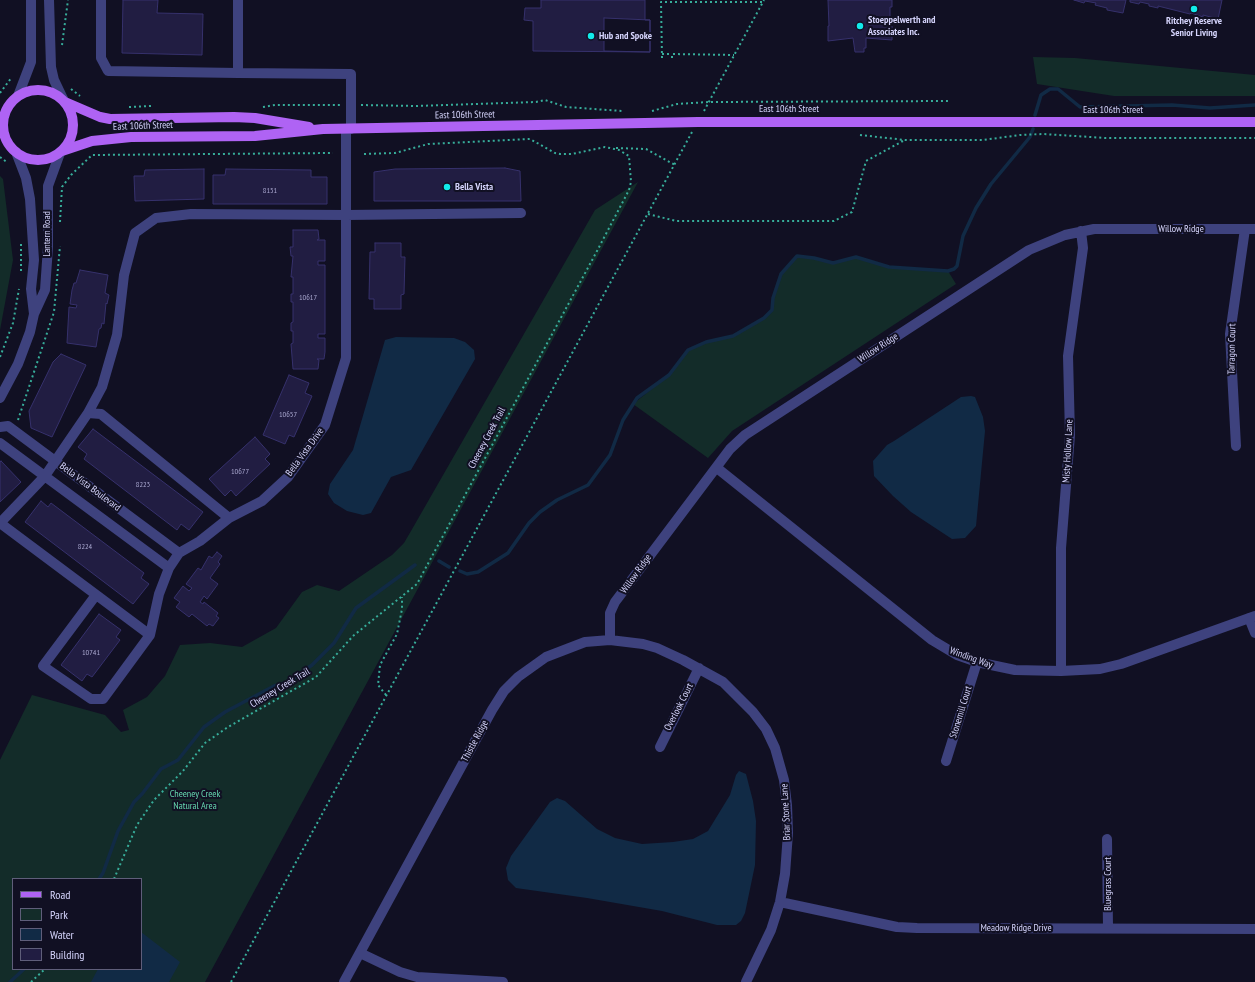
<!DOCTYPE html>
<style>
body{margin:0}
#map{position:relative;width:1255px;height:982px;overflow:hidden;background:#111023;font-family:"PT Sans Narrow",sans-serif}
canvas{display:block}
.legend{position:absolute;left:12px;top:878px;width:130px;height:92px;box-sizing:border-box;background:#111023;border:1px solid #5f5e7a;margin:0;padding:5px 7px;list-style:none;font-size:12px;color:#d5d4fc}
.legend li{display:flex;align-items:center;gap:8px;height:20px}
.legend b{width:20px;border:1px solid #5f5e7a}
</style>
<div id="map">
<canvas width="1255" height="982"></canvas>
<ul class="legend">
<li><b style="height:5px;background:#af63f4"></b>Road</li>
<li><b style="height:11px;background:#132c29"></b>Park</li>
<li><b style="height:11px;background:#112a45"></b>Water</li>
<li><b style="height:11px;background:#211d42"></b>Building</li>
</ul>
</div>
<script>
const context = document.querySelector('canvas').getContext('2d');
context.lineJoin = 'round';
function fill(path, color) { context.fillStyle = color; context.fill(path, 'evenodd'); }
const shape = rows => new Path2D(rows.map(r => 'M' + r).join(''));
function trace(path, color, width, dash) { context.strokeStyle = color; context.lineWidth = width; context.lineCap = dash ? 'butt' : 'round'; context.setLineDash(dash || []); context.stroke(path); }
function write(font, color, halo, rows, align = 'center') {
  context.font = font + ' "PT Sans Narrow",sans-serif'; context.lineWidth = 4; context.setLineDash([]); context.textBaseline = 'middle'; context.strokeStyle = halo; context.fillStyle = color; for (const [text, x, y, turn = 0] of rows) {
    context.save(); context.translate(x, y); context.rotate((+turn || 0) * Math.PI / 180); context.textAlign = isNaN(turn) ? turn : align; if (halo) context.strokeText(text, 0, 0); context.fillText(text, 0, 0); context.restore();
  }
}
const green = shape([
 [1033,57,1075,58,1255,75,1255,96,1114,96,1037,84],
 [0,176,3,179,13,260,0,330],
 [638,182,205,982,0,982,0,760,32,695,105,715,121,732,129,730,123,710,147,697,165,676,180,645,210,643,242,647,276,628,302,592,317,585,339,591,392,555,404,543,411,531,595,210],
 [13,879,141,879,141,969,13,969],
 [797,256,814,258,833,263,856,257,882,266,948,271,956,284,732,431,708,458,633,404,669,375,688,350,706,342,733,336,765,318,772,310,773,298,781,274]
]);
const water = shape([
 [396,337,454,338,465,342,474,350,475,359,411,470,391,477,371,513,363,515,347,511,334,503,328,494,330,484,353,450,385,340],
 [971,396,975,397,983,417,985,431,976,526,965,538,952,539,911,512,893,496,874,476,873,461,887,445,894,441,961,397],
 [739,771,746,774,753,801,756,821,755,865,745,913,741,921,736,925,717,925,662,911,587,898,523,889,516,888,508,880,506,868,511,856,550,802,557,798,565,801,597,829,615,838,642,844,673,842,693,839,708,831,730,795,736,775],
 [141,932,180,962,169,982,91,982,98,969,141,969]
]);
const stream = shape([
 [1035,115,1041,95,1050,89,1058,89,1080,107,1172,105,1210,108,1255,105],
 [439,561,449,567],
 [460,571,467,574,478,572,508,553,529,523,540,512,557,500,588,485,610,455,623,420,637,398,669,375,688,350,706,342,733,336,764,318,772,310,773,298,781,274,797,256,814,258,833,263,856,257,889,267,948,271,954,269,957,266,963,236,976,208,991,184,1030,137,1033,129],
 [99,879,103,873,118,831,134,802,142,794,161,769,178,760,204,727,225,712,274,686,288,682,312,665,334,643,356,608,415,565],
 [10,982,24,969]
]);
const building = shape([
 [123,0,158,0,157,13,203,14,202,55,122,53,123,0],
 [541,0,645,0,645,20,650,20,650,52,533,51,533,21,524,20,525,8,541,8,541,0],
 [828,0,892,0,892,7,890,7,890,26,892,26,892,40,866,38,866,48,864,48,864,52,855,52,853,38,828,41,828,26,829,26,828,0],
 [1074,0,1126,0,1123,13,1107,10,1107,8,1095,5,1096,3,1085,1,1084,3,1074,0],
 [1130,0,1222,0,1218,19,1203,15,1203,17,1191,13,1190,14,1158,6,1158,8,1149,6,1149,4,1140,2,1139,4,1130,2,1130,0],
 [604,18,650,20,650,52,604,51,604,18],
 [505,168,520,171,521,201,374,201,374,172,395,169,505,168],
 [204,169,204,199,135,201,134,176,144,176,145,170,204,169],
 [226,169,311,170,311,177,327,177,327,204,213,204,213,175,225,175,226,169],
 [293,230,318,230,319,239,317,240,325,240,325,261,318,261,318,265,325,265,325,334,318,334,318,338,325,338,325,352,324,359,317,359,319,360,318,369,293,369,291,344,293,343,293,331,291,331,291,323,293,322,293,302,291,302,291,294,293,294,293,277,291,277,293,256,291,256,290,247,293,247,293,230],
 [375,243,401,243,401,257,405,257,404,294,401,295,401,309,374,309,374,299,369,299,370,252,375,252,375,243],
 [80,270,108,275,105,293,109,295,107,304,106,303,104,324,102,323,101,328,99,329,96,347,67,343,69,307,76,308,77,305,70,304,72,290,74,283,76,283,80,270],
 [61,354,86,365,52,437,31,428,29,411,53,362,61,354],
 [289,375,309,383,305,393,312,396,294,437,289,435,285,444,263,435,289,375],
 [93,429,203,512,189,530,181,524,177,530,84,459,87,454,78,447,93,429],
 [255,437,270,454,265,459,270,464,236,496,231,490,225,496,209,479,255,437],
 [1,461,21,482,0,502,0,462,1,461],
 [41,501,48,507,51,503,144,573,141,578,149,584,133,604,25,522,41,501],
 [217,552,222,556,218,562,220,564,210,578,218,584,207,599,204,596,200,602,203,604,204,602,218,613,216,616,219,618,213,626,209,624,207,626,192,614,189,617,176,607,180,602,174,598,183,586,189,591,192,588,186,584,198,568,201,570,209,556,212,558,217,552],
 [99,614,121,630,116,637,120,640,92,677,87,674,82,681,61,665,99,614]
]);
const path = shape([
 [62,45,68,0],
 [662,54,672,54],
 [662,58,661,2,762,2],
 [672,58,672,54,734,55],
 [71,89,80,96],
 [0,93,12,77],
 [361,105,416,106,536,102,545,100,566,107,622,111],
 [129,107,151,106],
 [263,107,275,105,340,105],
 [652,111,677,104,708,102,948,101],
 [704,111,764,0],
 [860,135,905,140,983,140,1020,135,1043,134,1106,138,1255,138],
 [616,148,646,149,675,165],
 [0,157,8,163],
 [648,214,676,221,834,221,852,212,866,161,903,141],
 [60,222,62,187,71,175,92,155,333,153],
 [21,271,21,243],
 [0,357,13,323,19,289],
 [18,420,54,312,60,246],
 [386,695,378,685,380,665,397,634,402,609,402,597],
 [114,879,137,825,154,800,183,771,205,743,228,727,316,677,353,636,417,584,597,251,629,190,631,182,629,156,619,150,605,147,572,154,560,154,555,153,530,139,428,144,395,153,363,154],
 [31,982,45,969],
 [231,982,692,132]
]);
const minor = shape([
 [49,0,51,67,54,80,64,101],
 [101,0,101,58,108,71,238,73],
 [238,0,238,73,351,74,351,129],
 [18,96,31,62,31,0],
 [16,152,26,178,30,199,34,260,31,289,34,314],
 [0,398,18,364,30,332,34,314,45,290,48,247,48,186,60,153],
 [88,413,102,387,117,335,124,275,135,233,156,218,191,214,346,215,521,213],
 [0,427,8,426,179,553],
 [0,443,169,568],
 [1236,446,1230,334,1245,229],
 [717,468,932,640,957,655,977,662,1015,670,1061,671,1100,669,1121,664,1255,616],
 [0,523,45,476,88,413,101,414,229,518],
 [0,523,150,635],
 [96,595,43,666,91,699,103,699,150,635,159,594,169,568,179,553,200,541,229,518,262,501,288,477,325,425,346,358,346,130],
 [1249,618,1255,633],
 [610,640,610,613,615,602,730,449,745,435,1029,250,1065,235,1094,229,1255,229],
 [1061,671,1061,548,1070,435,1068,356,1083,248,1081,231],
 [660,747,699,668],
 [946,761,977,662],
 [1107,839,1108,928],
 [780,902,897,927,917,928,1255,929],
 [360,953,400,972,417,977,503,982],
 [344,982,492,710,504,691,518,677,546,657,585,642,610,640,643,644,657,648,683,660,723,682,753,712,766,729,775,748,784,780,787,805,788,833,785,874,780,902,771,930,746,982]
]);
const major = shape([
 '3 125a35 35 0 1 1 70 0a35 35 0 1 1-70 0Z',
 [65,102,100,117,110,119,234,117,255,118,309,127],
 [62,151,92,141,131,137,255,136,323,129,698,122,1255,122]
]);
const markers = [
 [1194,9,4,"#11ebeb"],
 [860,26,4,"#11ebeb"],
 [591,36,4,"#11ebeb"],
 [447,187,4,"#11ebeb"]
];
const numberNames = [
 ["8151",270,191],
 ["10617",308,298],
 ["10657",288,415],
 ["10677",240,472],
 ["8223",143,485],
 ["8224",85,547],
 ["10741",91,653]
];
const poiNames = [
 ["Stoeppelwerth and",868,20],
 ["Associates Inc.",868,32],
 ["Ritchey Reserve",1194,21,"center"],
 ["Senior Living",1194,33,"center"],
 ["Hub and Spoke",599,36],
 ["Bella Vista",455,187]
];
const streetNames = [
 ["East 106th Street",789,109],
 ["East 106th Street",1113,110],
 ["East 106th Street",465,115,-1],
 ["East 106th Street",143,126,-2],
 ["Willow Ridge",1181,229],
 ["Lantern Road",47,234,-90],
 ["Willow Ridge",878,348,-33],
 ["Tarragon Court",1232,349,-89],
 ["Cheeney Creek Trail",487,438,-62],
 ["Misty Hollow Lane",1068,451,-87],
 ["Bella Vista Drive",305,452,-54],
 ["Bella Vista Boulevard",90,487,37],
 ["Willow Ridge",636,574,-54],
 ["Winding Way",971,658,20],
 ["Cheeney Creek Trail",280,688,-31],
 ["Overlook Court",679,707,-63],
 ["Stonemill Court",961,712,-73],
 ["Thistle Ridge",475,741,-62],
 ["Briar Stone Lane",786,812,-93],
 ["Bluegrass Court",1108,884,-90],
 ["Meadow Ridge Drive",1016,928]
];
const parkNames = [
 ["Cheeney Creek",195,794],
 ["Natural Area",195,806]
];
fill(green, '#132c29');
fill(water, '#112a45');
trace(stream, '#112a45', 3.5);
fill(building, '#211d42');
trace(building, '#36316c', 1);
trace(path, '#37ad9a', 2, [2, 3]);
trace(minor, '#3e427e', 10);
trace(major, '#af63f4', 10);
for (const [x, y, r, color] of markers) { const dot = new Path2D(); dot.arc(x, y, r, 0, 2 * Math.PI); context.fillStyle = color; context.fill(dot); trace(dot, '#111023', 1.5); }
write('8px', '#a8a6ce', null, numberNames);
write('bold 10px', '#d5d4fc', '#111023', poiNames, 'left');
write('10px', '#d5d4fc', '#111023', streetNames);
write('10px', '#65d7af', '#111023', parkNames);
</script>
